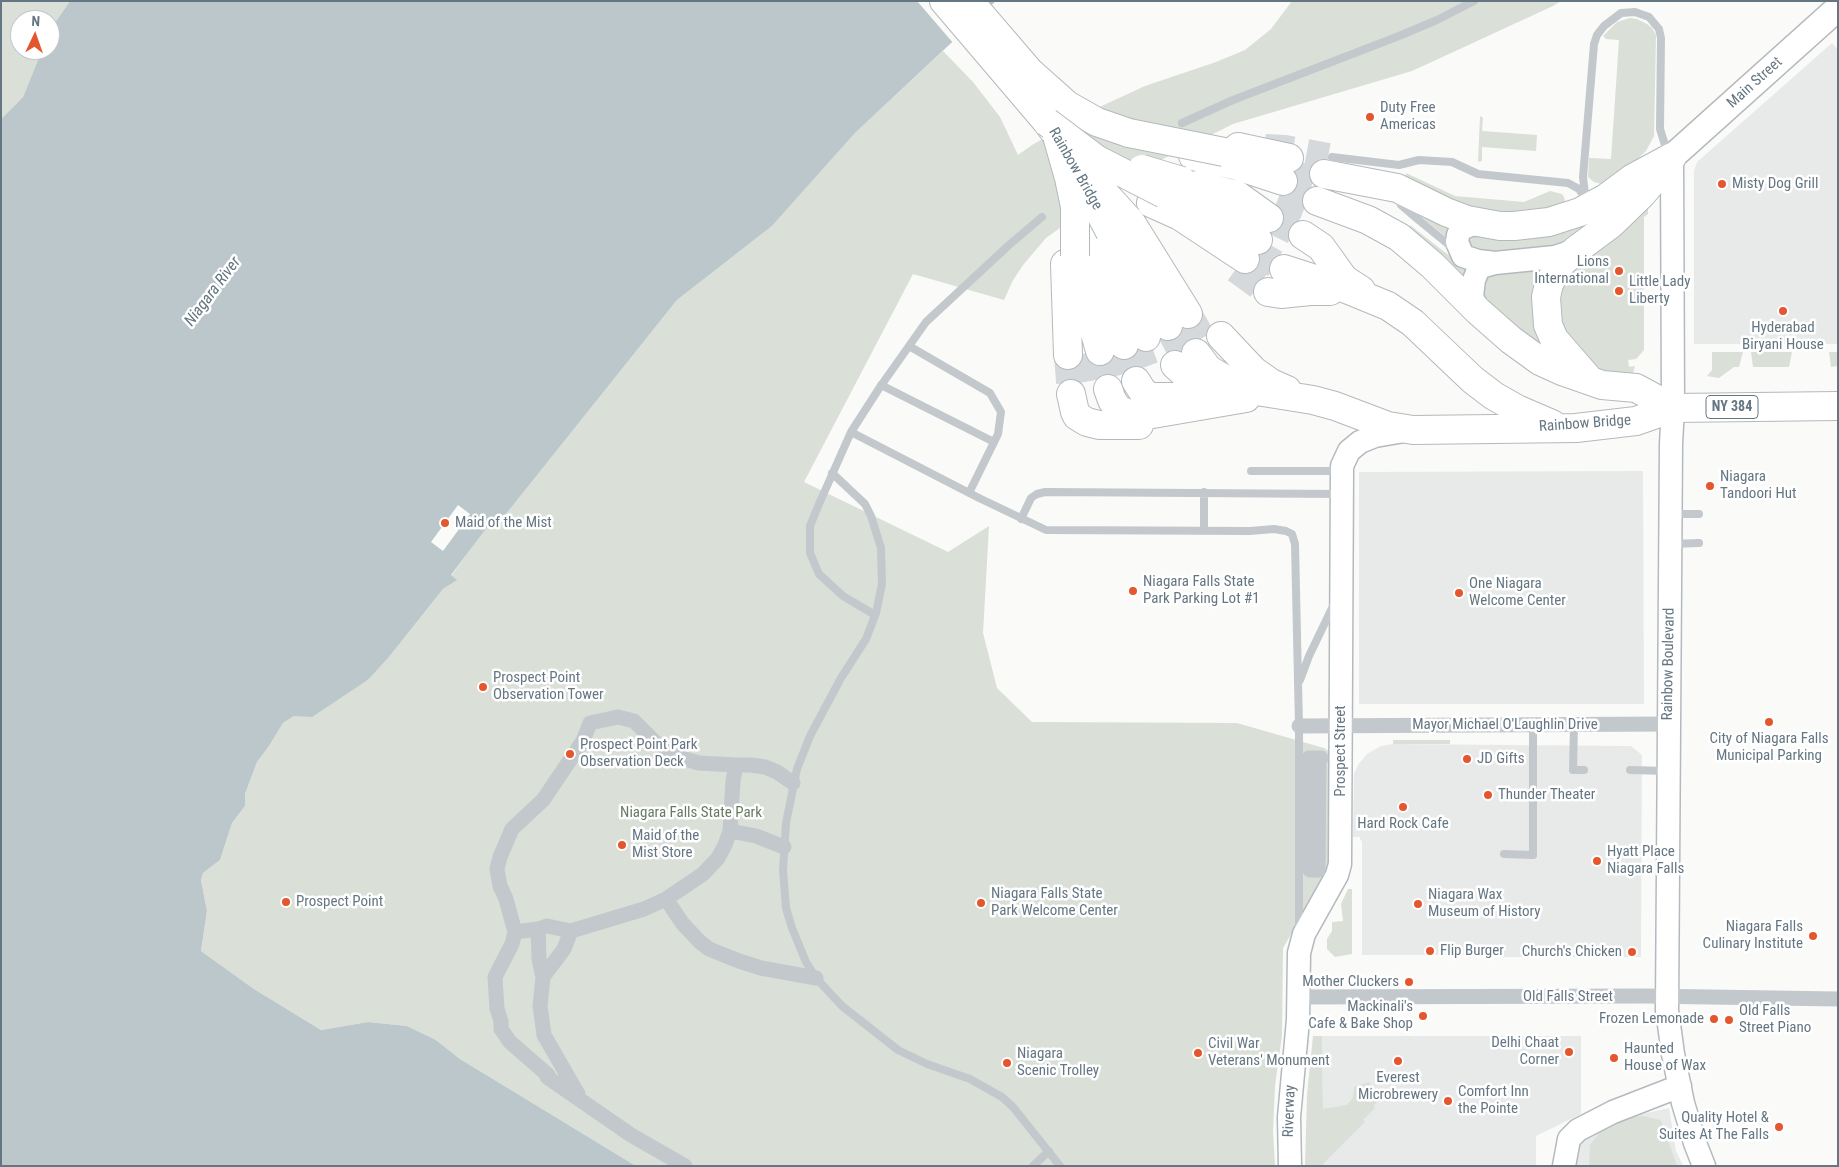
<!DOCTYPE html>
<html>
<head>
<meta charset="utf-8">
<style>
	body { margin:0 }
	#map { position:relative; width:1839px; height:1167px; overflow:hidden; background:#fafaf8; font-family:"Roboto Condensed",sans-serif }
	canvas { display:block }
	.frame { position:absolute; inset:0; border:2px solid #657683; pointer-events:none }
	.north { position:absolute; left:10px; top:10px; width:50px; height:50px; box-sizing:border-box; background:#fff; border:1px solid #c1c8cd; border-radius:50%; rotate:3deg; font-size:14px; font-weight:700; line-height:20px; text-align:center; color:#657683 }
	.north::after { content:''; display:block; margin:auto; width:18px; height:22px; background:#e4572e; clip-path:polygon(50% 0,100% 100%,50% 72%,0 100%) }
</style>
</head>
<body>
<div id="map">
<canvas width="1839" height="1167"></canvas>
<div class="frame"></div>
<div class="north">N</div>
</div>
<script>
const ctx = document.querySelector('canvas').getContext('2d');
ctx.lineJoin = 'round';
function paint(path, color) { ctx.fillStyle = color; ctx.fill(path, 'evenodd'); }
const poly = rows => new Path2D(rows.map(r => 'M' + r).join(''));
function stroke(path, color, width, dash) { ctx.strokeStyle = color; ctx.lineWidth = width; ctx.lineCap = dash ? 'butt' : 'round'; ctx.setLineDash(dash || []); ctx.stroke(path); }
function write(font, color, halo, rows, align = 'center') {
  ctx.font = font + ' "Roboto Condensed",sans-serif'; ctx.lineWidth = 5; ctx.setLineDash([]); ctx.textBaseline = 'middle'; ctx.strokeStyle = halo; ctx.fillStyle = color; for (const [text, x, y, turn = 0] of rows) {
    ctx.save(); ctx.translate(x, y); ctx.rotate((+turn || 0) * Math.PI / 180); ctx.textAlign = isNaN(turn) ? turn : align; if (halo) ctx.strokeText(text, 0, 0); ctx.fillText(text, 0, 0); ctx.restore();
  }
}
paint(poly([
	[1832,43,1838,50,1838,344,1694,344,1694,171,1697,162],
	[1643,471,1644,704,1359,704,1359,472],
	[1393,744,1631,746,1642,755,1641,957,1475,957,1475,955,1362,955,1362,841,1360,840,1360,837,1353,837,1354,774,1358,765,1367,754,1381,746],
	[1322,1036,1581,1036,1581,1114,1536,1136,1536,1166,1320,1166,1323,1109],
	[1669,1108,1676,1151,1683,1166,1575,1166,1576,1142,1633,1116]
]), '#e8e9e9');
paint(poly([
	[1,1,70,1,50,30,50,20,20,20,20,50,42,50,23,97,1,119],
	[1292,1,1561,1,1553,6,1412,71,1233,124,1143,169,1046,238,1023,265,1012,282,1004,300,913,274,804,482,948,552,989,526,983,633,997,688,1032,722,1237,723,1324,748,1330,752,1332,853,1326,874,1283,948,1282,1035,1275,1086,1273,1131,1275,1166,636,1166,460,1059,436,1040,407,1026,368,1022,321,1030,254,989,201,951,207,911,201,880,203,873,220,860,232,823,245,806,245,794,257,762,269,746,283,723,294,716,369,679,389,657,443,589,456,580,451,576,488,525,494,529,677,300,772,226,855,133,943,51,973,82,1000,117,1018,155,1032,145,1093,110,1145,86,1216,62,1245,50,1271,29],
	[1630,18,1637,19,1647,24,1652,28,1656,35,1654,136,1646,151,1617,179,1605,184,1601,184,1594,182,1588,177,1589,158,1611,159,1619,40,1606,39,1603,36,1617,22],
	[1480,116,1483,118,1482,131,1537,135,1536,151,1482,147,1482,161,1478,162],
	[1406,173,1455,196,1524,202,1550,191,1562,194,1564,197,1565,202,1564,205,1537,215,1474,212,1405,178],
	[1640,207,1648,209,1648,214,1644,217,1644,350,1636,359,1628,360,1629,367,1635,366,1632,376,1599,375,1554,320,1564,275],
	[1420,213,1452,225,1448,236,1445,236,1419,215],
	[1583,223,1580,231,1568,245,1485,257,1462,241,1463,237],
	[1410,225,1451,257,1472,267,1464,277,1409,228],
	[1546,265,1551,346,1540,346,1502,315,1483,296,1485,276],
	[1712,352,1743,352,1739,367,1734,367,1719,378,1707,376,1712,370],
	[1751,352,1792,352,1789,367,1753,367],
	[1829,352,1838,352,1838,366,1831,367],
	[1393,740,1450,740,1450,744,1393,744],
	[1348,889,1352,889,1352,954,1335,957,1327,949,1327,939,1332,931,1332,922,1343,921,1341,904],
	[1313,1036,1322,1036,1323,1109,1347,1105,1353,1098,1354,1087,1369,1082,1379,1100,1373,1106,1375,1108,1363,1120,1365,1122,1323,1164,1324,1166,1305,1166,1307,1095],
	[1643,1116,1660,1120,1662,1123,1677,1166,1589,1166,1590,1145,1601,1131,1627,1117]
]), '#dadfd7');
paint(poly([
	[70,1,996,1,855,133,772,226,677,300,494,529,488,526,451,575,457,580,443,589,389,657,369,679,312,717,294,716,283,723,269,746,257,762,245,794,245,806,232,823,220,860,203,873,201,880,207,911,201,951,254,989,321,1030,368,1022,407,1026,436,1040,460,1059,636,1166,1,1166,1,119,23,97,42,50,50,50,50,30]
]), '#bbc7cb');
paint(poly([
	[917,1,982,1,990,10,954,44],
	[458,505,470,514,443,551,431,542]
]), '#fafaf8');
stroke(poly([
	[1265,148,1285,149,1328,157],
	[1286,173,1322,182],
	[1279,196,1314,209],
	[1269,218,1303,235],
	[1251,250,1284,269],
	[1236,269,1268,292],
	[1188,314,1207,347],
	[1168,326,1186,360],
	[1135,341,1148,377],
	[1113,348,1124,385],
	[1088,353,1095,392],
	[1068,355,1071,394]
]), '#d5d9db', 28, [28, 14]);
const secondary = poly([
	[1672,157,1673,408,1671,444,1667,1010,1673,1054,1683,1103,1695,1143,1704,1166],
	[1488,224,1471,225,1461,229,1458,235,1457,242,1463,256,1478,261,1495,263,1555,257,1576,250],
	[1478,311,1472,296,1474,280,1478,270,1481,267,1495,263],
	[1290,1166,1289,1117,1298,1020,1299,953,1304,934,1337,875,1340,864,1342,466,1349,451,1360,442,1375,436,1404,431],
	[1564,1166,1569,1139,1578,1130,1613,1112,1680,1086]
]);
const primary = poly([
	[1672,157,1838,8]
]);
const highway = poly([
	[944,1,1047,122,1062,142],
	[969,1,1030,72,1067,105,1097,122,1129,133],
	[1238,147,1289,158],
	[1193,156,1234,165,1283,181],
	[1324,174,1397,188,1446,212,1467,220,1500,226,1514,226,1549,222,1580,212,1606,198,1633,178,1672,157],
	[1154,177,1193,196,1258,240],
	[1197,185,1237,195,1269,218],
	[1317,201,1368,220,1399,237,1432,265,1478,311,1511,340,1540,361,1562,371,1602,385,1636,388,1673,408],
	[1105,203,1140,275,1168,326],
	[1151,203,1180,216,1245,259],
	[1085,204,1091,253,1103,292,1124,345],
	[1132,224,1188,314],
	[1303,235,1321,247,1344,279,1361,290],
	[1102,249,1122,284,1146,337],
	[1065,264,1068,355],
	[1084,269,1088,308,1100,351],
	[1284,269,1349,290,1388,306,1413,323,1473,380,1494,396,1517,409,1552,424],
	[1268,292,1281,294,1310,291,1330,291],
	[1221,336,1254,371,1271,383,1287,390],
	[1196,353,1208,369,1233,384],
	[1175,365,1189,378,1200,382,1313,400,1335,406,1388,426,1413,430,1576,428,1636,421,1673,408,1838,406],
	[1587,377,1554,339,1548,325,1546,297,1549,284,1559,265,1576,250,1611,224,1642,194,1662,170],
	[1136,381,1143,392,1151,397,1185,397],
	[1108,389,1112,400,1117,408,1126,413,1141,416,1246,398],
	[1071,394,1075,412,1077,416,1087,422,1099,425,1139,425]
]);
stroke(secondary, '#b3babf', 25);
stroke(primary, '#b5babe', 28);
stroke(highway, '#b4b9bd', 30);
stroke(poly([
	[1182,123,1233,100,1399,36,1437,20,1474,1],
	[1332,157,1399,165,1419,160,1452,162,1478,174,1568,183,1579,189,1584,197],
	[1398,199,1401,205,1415,217,1454,249],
	[1586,203,1583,177,1594,44,1597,35,1604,26,1621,13,1635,12,1649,17,1659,29,1661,38,1660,129,1665,145,1670,153],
	[909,346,990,393,1001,412,998,434,969,493],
	[881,385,994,442],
	[851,432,979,498,1046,530,1250,531,1274,529,1286,531,1292,534,1295,544,1299,726,1299,928],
	[1251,471,1340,471],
	[832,473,865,504,871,516,881,548,882,584,876,613,866,639,841,678,810,736,797,769,786,823,783,870,786,908,792,928,806,962,816,978,842,1006,898,1050,927,1064,970,1079,1002,1097,1013,1107,1060,1166],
	[1673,514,1699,514],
	[1021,519,1031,498,1037,494,1045,492,1340,494],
	[1204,531,1204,492],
	[1671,544,1699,543],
	[875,615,843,596,819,574,810,553,810,526,819,504,851,432,880,387,926,322,1009,245,1042,217],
	[1300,680,1309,656,1334,604],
	[1574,725,1573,770,1584,770],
	[1630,770,1667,771],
	[1504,854,1533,855,1533,725],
	[1033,1166,1049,1151]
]), '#c3c8cc', 8);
stroke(poly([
	[618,717,634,721,661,748,671,755,699,763,736,765,733,781,730,831,725,845,718,858,703,874,666,899,644,909,571,931,547,926,538,929,515,932,506,899,500,886,497,869,500,857,512,829,543,800,583,741,590,723,618,717],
	[1299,726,1669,724],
	[1309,758,1321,758,1319,761,1318,870,1310,870,1309,758],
	[736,765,751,765,765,767,777,772,793,783],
	[730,831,756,836,784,847],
	[666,899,683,924,700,942,709,949,739,961,761,968,816,978],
	[538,929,539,959,543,977,540,1006,544,1035,578,1094],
	[515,932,512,944,495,977,497,1009,501,1021,501,1029,510,1042,548,1075,547,1077,631,1135,685,1166],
	[543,977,564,949,571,931],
	[1299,997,1646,996,1838,999]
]), '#c3c8cc', 15);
stroke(secondary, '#fff', 22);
stroke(primary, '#fff', 25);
stroke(highway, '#fff', 28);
const highwayBridge = poly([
	[1047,122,1096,159,1164,194],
	[1129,133,1224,152],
	[1057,136,1069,178,1075,207,1075,256],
	[1076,167,1110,232],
	[1142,169,1182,181],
	[1096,184,1128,219]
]);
stroke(highwayBridge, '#b4b9bd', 30, []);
stroke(highwayBridge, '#fff', 28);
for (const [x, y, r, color] of [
	[1370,117,5,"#e4572e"],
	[1722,184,5,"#e4572e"],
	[1619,271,5,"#e4572e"],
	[1619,291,5,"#e4572e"],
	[1783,311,5,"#e4572e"],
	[1710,486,5,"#e4572e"],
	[445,523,5,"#e4572e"],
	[1133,591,5,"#e4572e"],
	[1459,593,5,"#e4572e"],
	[483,687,5,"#e4572e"],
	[1769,722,5,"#e4572e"],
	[570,754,5,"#e4572e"],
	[1467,759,5,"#e4572e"],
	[1488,795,5,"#e4572e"],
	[1403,807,5,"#e4572e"],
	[622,845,5,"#e4572e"],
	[1597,861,5,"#e4572e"],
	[286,902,5,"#e4572e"],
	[981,903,5,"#e4572e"],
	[1418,904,5,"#e4572e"],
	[1813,936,5,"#e4572e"],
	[1430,951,5,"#e4572e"],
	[1632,952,5,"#e4572e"],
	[1409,982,5,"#e4572e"],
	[1423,1016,5,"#e4572e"],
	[1714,1019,5,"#e4572e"],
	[1729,1020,5,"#e4572e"],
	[1569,1052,5,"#e4572e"],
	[1198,1053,5,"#e4572e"],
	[1614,1058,5,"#e4572e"],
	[1398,1061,5,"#e4572e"],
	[1007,1063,5,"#e4572e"],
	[1448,1101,5,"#e4572e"],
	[1779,1127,5,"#e4572e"]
]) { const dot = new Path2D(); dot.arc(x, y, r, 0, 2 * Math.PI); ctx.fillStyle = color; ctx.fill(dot); stroke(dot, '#fff', 2); }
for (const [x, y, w] of [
	[1732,407,52]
]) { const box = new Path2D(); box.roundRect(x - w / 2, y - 11.5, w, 23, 4); ctx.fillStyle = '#fff'; ctx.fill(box); stroke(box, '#657683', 1); }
write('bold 14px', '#657683', null, [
	["NY 384",1732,407]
]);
write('15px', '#657683', '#fff', [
	["Main Street",1755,83,-42],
	["Rainbow Bridge",1075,169,60],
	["Rainbow Bridge",1585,424,-4],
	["Rainbow Boulevard",1669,664,-89],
	["Mayor Michael O'Laughlin Drive",1505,725],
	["Prospect Street",1341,751,-90],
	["Old Falls Street",1568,997],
	["Riverway",1290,1111,-88]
]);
write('15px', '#657683', '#fff', [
	["Duty Free",1380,108],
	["Americas",1380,125],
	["Misty Dog Grill",1732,184],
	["Lions",1609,262,"right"],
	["International",1609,279,"right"],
	["Little Lady",1629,282],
	["Liberty",1629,299],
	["Hyderabad",1783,328,"center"],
	["Biryani House",1783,345,"center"],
	["Niagara",1720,477],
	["Tandoori Hut",1720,494],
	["Maid of the Mist",455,523],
	["Niagara Falls State",1143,582],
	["Park Parking Lot #1",1143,599],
	["One Niagara",1469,584],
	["Welcome Center",1469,601],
	["Prospect Point",493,678],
	["Observation Tower",493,695],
	["City of Niagara Falls",1769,739,"center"],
	["Municipal Parking",1769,756,"center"],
	["Prospect Point Park",580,745],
	["Observation Deck",580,762],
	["JD Gifts",1477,759],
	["Thunder Theater",1498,795],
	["Hard Rock Cafe",1403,824,"center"],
	["Maid of the",632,836],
	["Mist Store",632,853],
	["Hyatt Place",1607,852],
	["Niagara Falls",1607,869],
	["Niagara Falls State",991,894],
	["Park Welcome Center",991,911],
	["Niagara Wax",1428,895],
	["Museum of History",1428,912],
	["Prospect Point",296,902],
	["Niagara Falls",1803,927,"right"],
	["Culinary Institute",1803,944,"right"],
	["Flip Burger",1440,951],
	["Church's Chicken",1622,952,"right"],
	["Mother Cluckers",1399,982,"right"],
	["Mackinali's",1413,1007,"right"],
	["Cafe & Bake Shop",1413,1024,"right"],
	["Old Falls",1739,1011],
	["Street Piano",1739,1028],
	["Frozen Lemonade",1704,1019,"right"],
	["Delhi Chaat",1559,1043,"right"],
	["Corner",1559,1060,"right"],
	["Civil War",1208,1044],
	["Veterans' Monument",1208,1061],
	["Haunted",1624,1049],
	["House of Wax",1624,1066],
	["Niagara",1017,1054],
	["Scenic Trolley",1017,1071],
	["Everest",1398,1078,"center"],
	["Microbrewery",1398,1095,"center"],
	["Comfort Inn",1458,1092],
	["the Pointe",1458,1109],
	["Quality Hotel &",1769,1118,"right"],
	["Suites At The Falls",1769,1135,"right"]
], 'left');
write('15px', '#687a64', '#fff', [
	["Niagara Falls State Park",691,813]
]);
write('italic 16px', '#60757c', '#fff', [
	["Niagara River",213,292,-53]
]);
</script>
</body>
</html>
